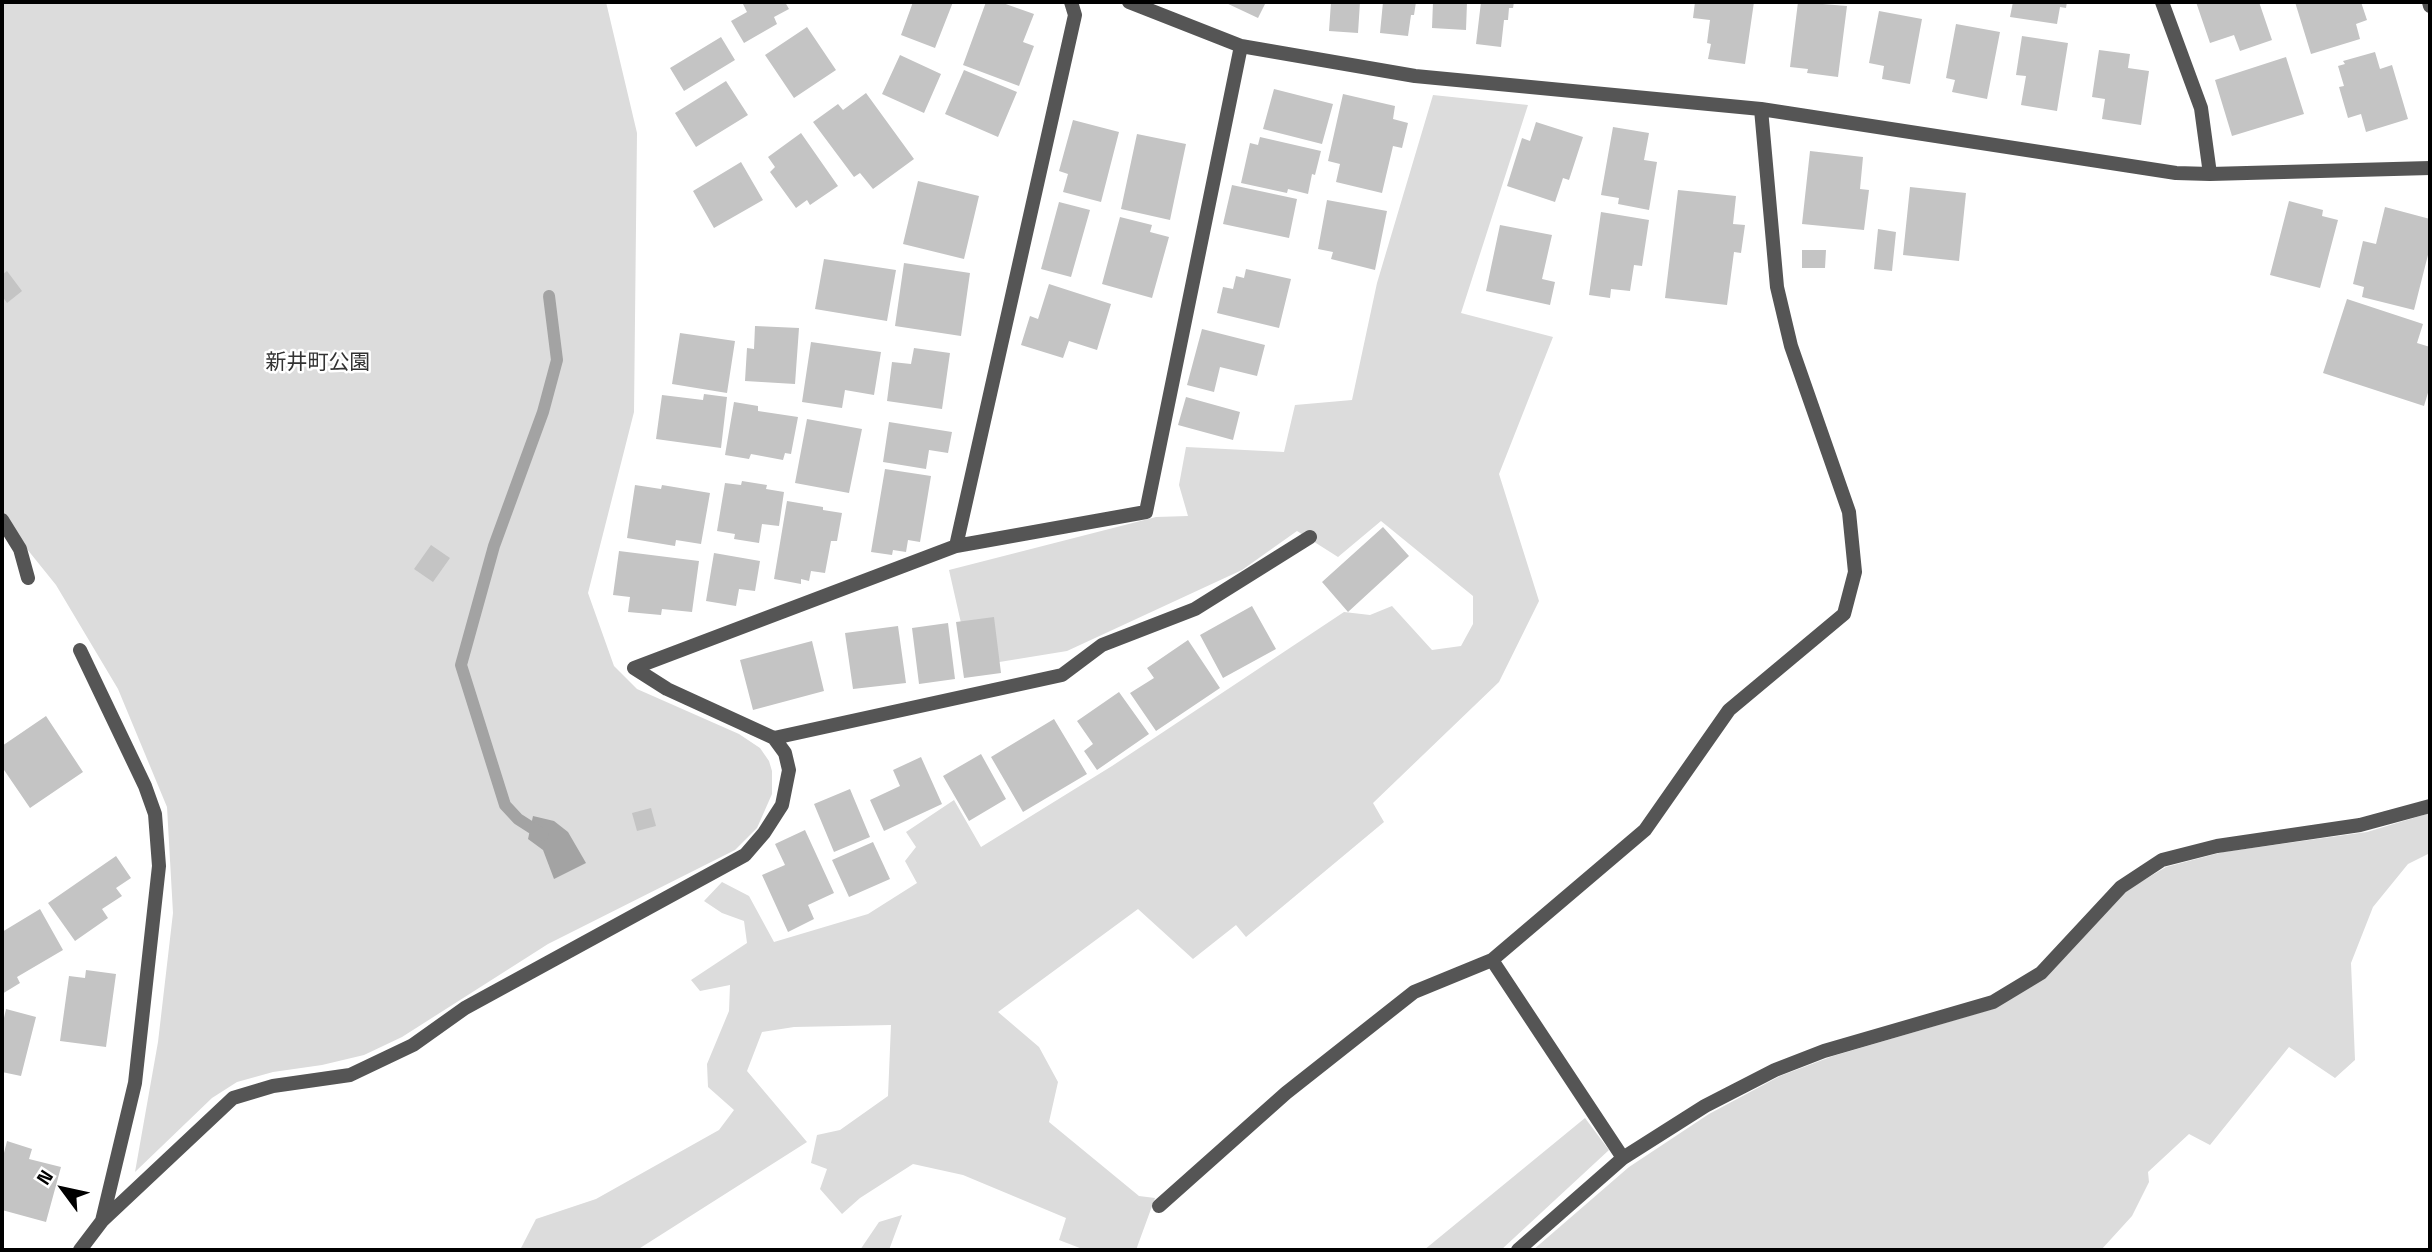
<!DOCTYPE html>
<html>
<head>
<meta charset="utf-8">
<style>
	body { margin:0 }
	#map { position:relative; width:2432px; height:1252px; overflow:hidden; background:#fff; font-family:"Space Grotesk",sans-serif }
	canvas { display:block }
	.frame { position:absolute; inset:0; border:4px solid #000; pointer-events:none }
	.north { position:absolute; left:28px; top:1154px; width:70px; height:70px; -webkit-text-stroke:5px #fff; paint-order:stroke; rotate:303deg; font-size:19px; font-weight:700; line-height:28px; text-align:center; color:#000 }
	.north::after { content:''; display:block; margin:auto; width:24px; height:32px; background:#000; clip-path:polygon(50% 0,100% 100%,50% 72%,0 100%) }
</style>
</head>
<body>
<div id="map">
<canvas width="2432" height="1252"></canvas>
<div class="frame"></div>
<div class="north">N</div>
</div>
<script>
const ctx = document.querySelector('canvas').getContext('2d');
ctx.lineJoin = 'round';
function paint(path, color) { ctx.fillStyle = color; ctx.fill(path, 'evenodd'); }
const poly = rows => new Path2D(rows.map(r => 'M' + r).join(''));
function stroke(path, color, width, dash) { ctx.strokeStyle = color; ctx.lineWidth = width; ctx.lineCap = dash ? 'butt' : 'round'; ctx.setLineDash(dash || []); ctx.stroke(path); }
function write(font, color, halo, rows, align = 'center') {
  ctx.font = font + ' "Space Grotesk","Noto Sans JP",sans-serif'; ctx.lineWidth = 5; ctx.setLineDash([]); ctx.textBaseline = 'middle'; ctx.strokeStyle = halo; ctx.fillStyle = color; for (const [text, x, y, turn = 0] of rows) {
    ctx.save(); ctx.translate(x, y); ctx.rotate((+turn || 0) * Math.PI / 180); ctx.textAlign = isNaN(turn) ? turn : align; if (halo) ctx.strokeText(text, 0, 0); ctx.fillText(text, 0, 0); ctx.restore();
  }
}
paint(poly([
	[2,2,606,2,637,133,634,412,588,593,614,666,637,689,739,734,760,748,769,761,772,771,772,794,757,828,735,850,548,944,402,1037,364,1055,322,1065,273,1072,237,1082,212,1098,135,1172,158,1042,173,913,167,807,118,689,56,585,2,518],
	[1433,95,1528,105,1461,313,1553,337,1499,474,1539,601,1499,682,1373,803,1384,822,1246,937,1236,925,1193,959,1138,909,998,1012,1039,1047,1058,1082,1049,1122,1139,1196,1155,1198,1136,1250,1085,1250,1059,1240,1066,1218,963,1175,913,1164,860,1198,842,1214,820,1189,827,1169,811,1163,817,1135,840,1130,888,1096,891,1025,794,1027,762,1032,747,1071,807,1142,637,1250,520,1250,536,1219,596,1199,719,1130,734,1110,708,1087,707,1064,729,1011,730,985,700,991,691,980,747,943,744,921,722,913,704,901,722,882,749,896,774,942,868,914,917,883,905,861,916,847,906,832,954,800,981,847,1112,766,1344,612,1370,615,1392,606,1432,650,1461,646,1473,624,1473,596,1381,521,1338,557,1297,531,1242,570,1067,651,981,665,968,654,949,570,1156,517,1188,516,1179,485,1186,447,1284,452,1295,405,1352,400,1377,283],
	[2430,813,2430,853,2408,864,2373,907,2351,963,2355,1060,2335,1078,2289,1047,2210,1145,2189,1134,2148,1172,2149,1182,2132,1216,2101,1250,1533,1250,1629,1167,1709,1114,1780,1076,1833,1056,1996,1008,2127,890,2166,867,2223,852,2367,832],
	[1585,1118,1609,1150,1501,1250,1424,1250],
	[902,1215,889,1250,860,1250,879,1222]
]), '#dcdcdc');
paint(poly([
	[533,816,554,821,568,832,586,863,554,879,543,850,528,839]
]), '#a3a3a3');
stroke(poly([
	[543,835,518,819,505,805,461,665,494,546,543,412,557,360,549,296]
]), '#a3a3a3', 12);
paint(poly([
	[742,2,785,2,789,9,774,17,777,24,744,43,731,21,747,12],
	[913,2,953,2,935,48,901,35],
	[986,2,1000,2,1034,14,1023,42,1034,46,1019,86,963,65],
	[1224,2,1266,2,1258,18],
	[1331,2,1360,2,1358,33,1329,31],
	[1383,2,1416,2,1414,15,1411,15,1408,36,1380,33],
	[1433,2,1467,2,1466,30,1432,28],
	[1481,2,1514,2,1513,8,1509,8,1508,20,1504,20,1501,47,1476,44],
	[1695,2,1754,2,1745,64,1708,59,1711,44,1707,43,1710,20,1693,18],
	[1798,2,1847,6,1838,77,1807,73,1808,69,1790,67],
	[2013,2,2067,2,2066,8,2060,7,2057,24,2010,17],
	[2196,2,2259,2,2272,40,2240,51,2234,35,2210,43],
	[2295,2,2361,2,2367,20,2356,24,2360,39,2311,54],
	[1879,11,1922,19,1910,84,1882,79,1884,66,1869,63],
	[1956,24,2000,32,1987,99,1952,92,1955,80,1946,78],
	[807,27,836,70,794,98,765,55],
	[2022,36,2068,43,2057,111,2021,105,2026,76,2016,75],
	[721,37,735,60,684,91,670,68],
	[2099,50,2130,54,2128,68,2149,71,2141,125,2102,119,2105,99,2092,97],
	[2375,52,2380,69,2392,65,2408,119,2366,132,2361,114,2348,118,2339,87,2344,86,2338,66,2345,64,2343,61],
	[900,55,941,74,924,113,882,94],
	[2286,57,2304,114,2232,136,2215,80],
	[964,70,1017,92,998,137,945,114],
	[726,81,748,115,696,147,675,113],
	[1274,89,1333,104,1322,144,1263,129],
	[866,93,914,159,873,189,860,173,854,177,813,122,838,104,843,110],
	[1343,94,1395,106,1393,119,1408,123,1402,148,1393,146,1382,193,1336,182,1340,164,1328,161],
	[1073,120,1119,132,1101,202,1063,192,1068,174,1059,171],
	[1536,122,1583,137,1569,180,1563,178,1555,202,1507,186,1522,138,1530,141],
	[1613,127,1649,133,1644,160,1657,162,1649,210,1618,204,1619,198,1601,195],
	[801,133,838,186,810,205,807,200,796,208,770,172,775,167,768,157],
	[1137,134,1186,144,1170,220,1121,209],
	[1260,137,1321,151,1315,175,1312,174,1308,194,1288,189,1287,193,1241,183,1250,143,1258,145],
	[1810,151,1863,157,1860,189,1869,190,1864,230,1802,224],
	[741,162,763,200,714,228,693,191],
	[918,181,979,196,964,259,903,244],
	[1232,185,1297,199,1289,238,1223,224],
	[1910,187,1966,193,1959,261,1903,255],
	[1678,190,1736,196,1733,224,1745,225,1741,253,1734,252,1727,305,1665,298],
	[1327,200,1387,211,1375,270,1331,259,1333,252,1318,249],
	[2289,201,2323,210,2322,216,2338,220,2320,288,2270,275],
	[1059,202,1090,210,1071,277,1041,269],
	[2385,207,2430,219,2430,247,2414,310,2362,297,2364,287,2353,284,2363,241,2376,244],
	[1601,212,1649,220,1642,266,1634,265,1630,291,1611,289,1610,298,1589,295],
	[1120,217,1152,225,1150,232,1169,237,1152,298,1102,284],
	[1500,225,1552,235,1542,279,1555,282,1550,305,1486,291],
	[1878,229,1896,232,1892,271,1874,269],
	[1802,250,1826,250,1825,268,1802,268],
	[824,259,896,270,887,321,815,309],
	[904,263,970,273,961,336,895,326],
	[1246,269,1291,279,1279,328,1217,313,1223,287,1233,289,1236,276,1244,278],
	[7,271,22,291,7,303,2,296,2,275],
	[1049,284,1111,304,1097,350,1069,341,1063,358,1021,345,1030,316,1038,319],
	[2347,299,2423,324,2417,343,2430,347,2430,386,2424,406,2323,373],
	[755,326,799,328,795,384,745,381,747,348,754,349],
	[1202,329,1265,345,1257,376,1220,367,1214,392,1187,385],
	[680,333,735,341,727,393,672,384],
	[811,342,881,352,874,395,845,390,842,408,802,402],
	[914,348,950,353,942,409,887,401,892,362,911,364],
	[704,394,727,397,721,448,656,439,662,395,703,400],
	[1186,397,1240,412,1233,440,1178,425],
	[734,402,758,406,758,411,798,417,791,454,785,453,783,460,751,454,749,459,725,455],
	[807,419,862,429,849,493,795,483],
	[889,422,952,432,948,453,929,450,926,469,883,462],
	[885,469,931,476,920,542,908,540,906,552,893,550,892,555,871,552],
	[742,481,767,485,766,489,784,492,779,526,762,524,759,543,734,539,735,534,717,531,725,483,741,485],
	[635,485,661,489,662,485,710,493,701,544,676,540,675,546,627,538],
	[787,501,823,507,823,510,842,513,837,541,831,541,825,573,811,571,809,581,801,579,801,584,774,579],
	[1383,527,1409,556,1348,612,1322,582],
	[431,545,450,558,433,582,414,569],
	[619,551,699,561,692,612,662,609,661,615,628,612,630,597,613,595],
	[714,553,760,561,755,591,739,589,736,606,706,601],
	[1252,606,1276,649,1223,678,1200,635],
	[994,617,1001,673,964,678,956,622],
	[948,623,955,679,919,684,912,628],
	[898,626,906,683,853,689,845,633],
	[1188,640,1220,688,1156,731,1130,693,1154,678,1147,668],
	[812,641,824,691,753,710,740,660],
	[1119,692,1149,734,1097,770,1084,751,1093,744,1077,721],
	[46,716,83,772,30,808,2,767,2,746],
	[1054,719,1087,774,1023,812,991,757],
	[981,754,1006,799,969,821,943,776],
	[921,757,942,804,884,831,870,800,900,786,893,770],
	[850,789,870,837,834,852,814,804],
	[651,808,656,826,637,831,632,813],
	[805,830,834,893,808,905,814,919,788,932,762,875,785,865,775,844],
	[873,842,890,879,849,897,832,860],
	[116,856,131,878,116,888,122,896,102,909,108,918,75,941,48,903],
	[40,909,63,950,17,977,20,983,2,994,2,932],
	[86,970,116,974,106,1047,60,1041,69,976,85,978],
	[6,1009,36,1017,21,1076,2,1072,2,1027],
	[7,1141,32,1149,29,1159,61,1167,46,1222,2,1210,2,1152,4,1153]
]), '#c4c4c4');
stroke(poly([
	[2,520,20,549,28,578]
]), '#555', 14);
stroke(poly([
	[1129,2,1241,46,1415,76,1761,109,2176,173,2210,174,2430,168],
	[2162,2,2201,108,2210,174],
	[2429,2,2430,6],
	[956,546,1075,15,1071,2],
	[80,650,145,786,155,814,159,866,135,1083,102,1221,80,1250],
	[634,668,956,546,1146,512,1241,46],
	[774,738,1062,675,1102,645,1195,609,1310,537],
	[1492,960,1623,1158],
	[1159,1206,1286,1093,1414,992,1492,960,1645,830,1729,710,1844,614,1855,572,1849,512,1791,346,1777,287,1761,109],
	[102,1221,233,1098,273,1086,350,1075,413,1045,465,1008,745,855,764,833,782,805,789,770,785,753,774,738,667,689,634,668],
	[1518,1250,1623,1158,1705,1106,1775,1070,1824,1051,1993,1002,2041,973,2121,887,2162,860,2217,846,2360,825,2430,806]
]), '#555', 14);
write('21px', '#333', '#fff', [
	["新井町公園",318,363]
]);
</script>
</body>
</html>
